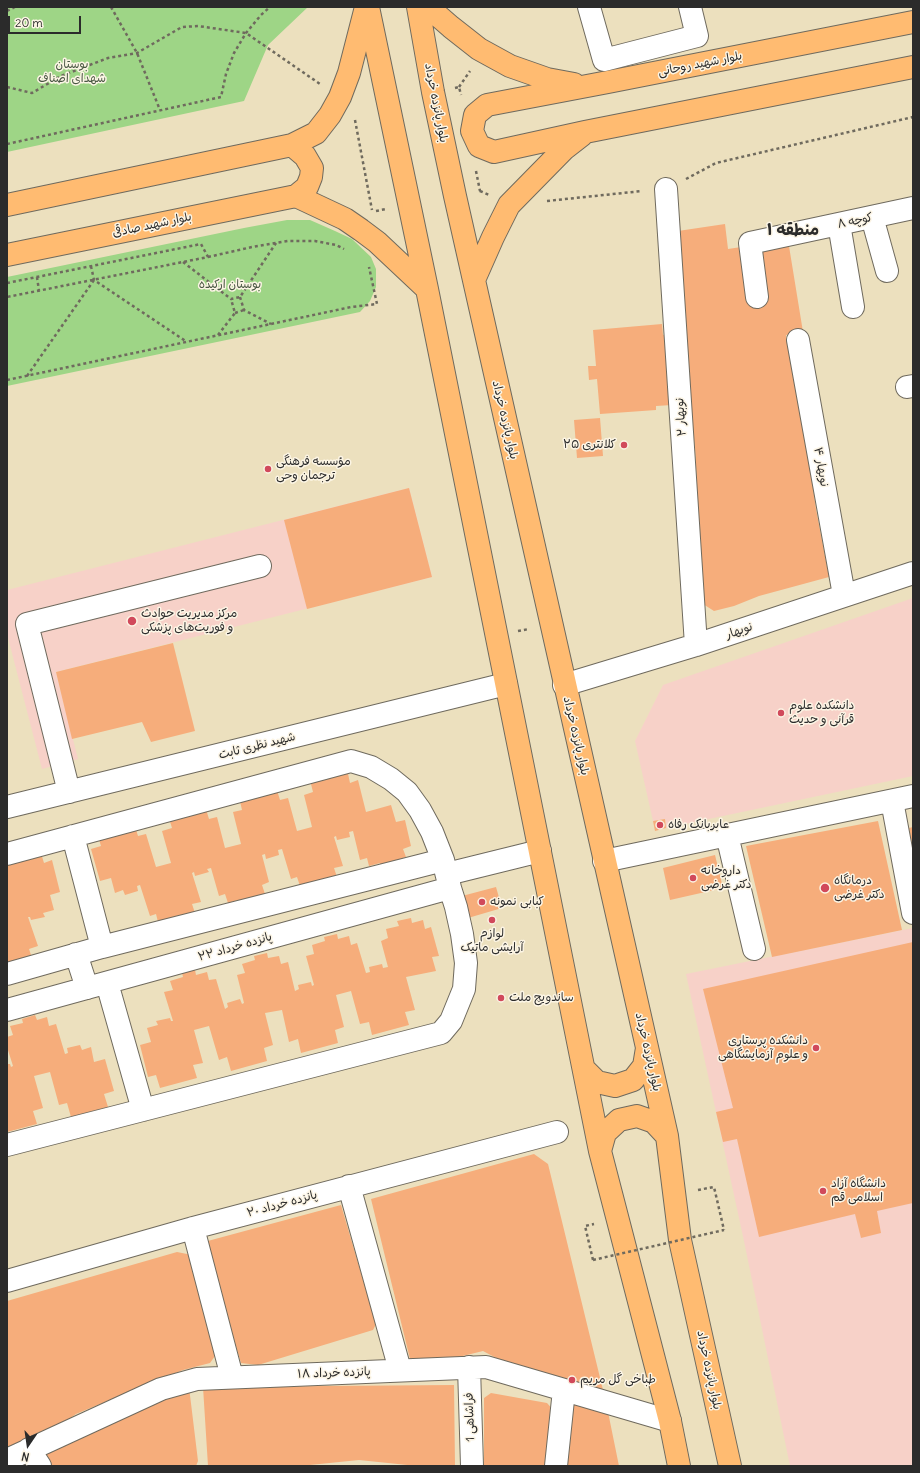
<!DOCTYPE html>
<html>
<head>
<meta charset="utf-8">
<style>
	body { margin:0 }
	#map { position:relative; width:920px; height:1473px; overflow:hidden; background:#ece0be; font-family:Delius,sans-serif }
	canvas { display:block }
	.frame { position:absolute; inset:0; border:8px solid #2b2b2b; pointer-events:none }
	.north { position:absolute; left:8px; top:1425px; width:40px; height:40px; -webkit-text-stroke:3px #fcf5e5; paint-order:stroke; rotate:193deg; font-size:11px; font-weight:700; line-height:16px; text-align:center; color:#2b2b2b }
	.north::after { content:''; display:block; margin:auto; width:14px; height:18px; background:#2b2b2b; clip-path:polygon(50% 0,100% 100%,50% 72%,0 100%) }
	.scale { position:absolute; left:8px; top:16px; width:73px; height:18px; box-sizing:border-box; border:2px solid #2b2b2b; border-top:0; padding-left:5px; font-size:12px; line-height:14px; white-space:nowrap; color:#2b2b2b; -webkit-text-stroke:3px #fcf5e5; paint-order:stroke }
</style>
</head>
<body>
<div id="map">
<canvas width="920" height="1473"></canvas>
<div class="frame"></div>
<div class="north">N</div>
<div class="scale">20 m</div>
</div>
<script>
const ctx = document.querySelector('canvas').getContext('2d');
ctx.lineJoin = 'round';
function paint(path, color) { ctx.fillStyle = color; ctx.fill(path, 'evenodd'); }
const poly = rows => new Path2D(rows.map(r => 'M' + r).join(''));
function stroke(path, color, width, dash) { ctx.strokeStyle = color; ctx.lineWidth = width; ctx.lineCap = dash ? 'butt' : 'round'; ctx.setLineDash(dash || []); ctx.stroke(path); }
function write(font, color, halo, rows, align = 'center') {
  ctx.font = font + ' Delius,"Playpen Sans Arabic",sans-serif'; ctx.lineWidth = 3; ctx.setLineDash([]); ctx.textBaseline = 'middle'; ctx.strokeStyle = halo; ctx.fillStyle = color; for (const [text, x, y, turn = 0] of rows) {
    ctx.save(); ctx.translate(x, y); ctx.rotate((+turn || 0) * Math.PI / 180); ctx.textAlign = isNaN(turn) ? turn : align; if (halo) ctx.strokeText(text, 0, 0); ctx.fillText(text, 0, 0); ctx.restore();
  }
}
paint(poly([
	[409,488,432,577,56,672,78,759,42,769,7,634,7,590],
	[913,598,913,776,666,828,665,819,653,821,635,741,663,685],
	[913,928,913,1466,790,1466,744,1241,686,974]
]), '#f7d1c8');
paint(poly([
	[7,7,308,7,268,45,244,101,7,152],
	[287,220,310,220,335,231,352,239,371,257,376,269,376,287,370,301,360,312,7,386,7,277,244,228]
]), '#9ed586');
paint(poly([
	[725,224,728,249,788,240,803,332,786,335,809,460,816,509,829,577,759,596,734,606,714,611,703,604,695,447,692,427,683,280,678,231],
	[662,324,663,335,666,334,672,405,656,406,656,410,600,414,597,379,589,380,588,366,596,366,593,330],
	[600,418,603,456,577,458,574,420],
	[409,488,432,577,307,609,284,520],
	[173,643,195,731,151,742,142,722,72,739,56,672],
	[347,769,350,783,358,780,366,812,391,805,396,822,405,820,411,846,403,849,406,857,393,861,394,865,381,869,380,863,369,866,367,858,360,860,353,831,349,832,350,837,337,840,336,836,334,837,343,866,334,868,337,877,300,886,297,877,291,879,282,849,278,850,279,855,266,859,265,854,262,855,269,882,262,885,265,894,252,897,253,901,240,905,238,900,228,903,225,894,219,896,211,868,207,869,209,872,195,876,194,872,192,873,201,902,192,904,195,913,158,922,156,914,150,916,140,885,137,886,138,891,125,895,123,890,115,893,111,878,100,881,91,849,101,846,97,833,134,823,138,836,146,834,156,867,171,863,162,831,172,828,168,815,205,806,209,819,217,817,225,848,241,844,233,812,242,810,239,797,276,787,280,800,288,798,297,831,312,827,304,795,313,792,310,780],
	[665,819,666,828,655,831,653,821],
	[878,821,902,930,772,957,746,846],
	[913,827,913,844,912,844,909,828],
	[40,850,44,863,52,860,60,892,50,895,54,910,43,913,45,917,31,920,30,917,28,917,38,946,29,949,32,958,7,969,7,860],
	[715,855,723,888,670,900,663,868],
	[496,887,502,908,468,918,462,896],
	[411,918,412,923,423,920,425,929,431,927,439,956,432,957,436,971,406,977,415,1010,405,1012,409,1025,372,1035,369,1022,360,1024,351,991,336,995,344,1027,335,1030,338,1043,301,1053,298,1039,289,1042,282,1010,265,1013,273,1045,264,1048,267,1061,231,1071,227,1057,219,1060,209,1026,194,1030,203,1063,193,1065,197,1078,160,1088,156,1075,148,1077,140,1045,151,1042,147,1028,158,1025,156,1021,170,1018,171,1021,173,1021,164,992,173,990,170,981,183,977,182,973,195,970,196,975,207,972,209,980,216,979,225,1009,228,1007,227,1003,240,999,242,1004,244,1003,237,975,245,973,242,964,255,960,254,956,267,953,268,958,279,956,281,964,288,962,295,991,299,989,298,985,311,982,312,986,314,985,306,956,314,954,312,945,325,941,324,937,337,934,338,939,349,936,351,945,357,943,366,973,370,972,369,967,382,964,383,968,388,967,381,941,388,938,386,929,399,926,397,921],
	[913,942,913,1203,877,1211,881,1233,861,1238,855,1214,759,1237,737,1139,723,1142,716,1112,733,1108,703,989],
	[35,1015,37,1020,47,1017,49,1026,56,1024,65,1054,68,1053,67,1048,80,1045,82,1050,91,1047,94,1062,105,1059,114,1091,104,1094,108,1107,71,1117,67,1103,59,1105,50,1072,34,1076,43,1108,33,1111,37,1124,7,1132,7,1064,10,1064,11,1067,13,1066,7,1047,7,1037,13,1035,10,1026,23,1023,22,1019],
	[534,1154,548,1164,603,1390,517,1369,483,1351,426,1365,410,1359,371,1199],
	[341,1205,376,1324,373,1330,258,1365,241,1363,204,1242],
	[177,1252,192,1255,215,1356,210,1363,183,1370,153,1382,76,1414,55,1429,7,1452,7,1301],
	[454,1385,455,1466,417,1466,359,1460,300,1466,208,1466,203,1387],
	[189,1387,198,1461,196,1466,52,1466,45,1454],
	[491,1393,547,1403,555,1412,551,1466,484,1466,484,1398],
	[572,1401,608,1412,619,1466,561,1466]
]), '#f6ad7b');
const minor = poly([
	[589,7,604,60,697,36,690,7],
	[666,189,696,645],
	[872,217,887,271],
	[839,224,853,307],
	[757,297,750,243,913,208],
	[798,340,844,595],
	[907,387,913,386],
	[564,685,696,645,913,573],
	[69,792,27,624,260,566],
	[892,801,913,913],
	[7,807,506,684],
	[727,835,754,949],
	[73,836,102,947],
	[7,854,351,761,371,767,391,779,407,792,420,810,432,832,443,860],
	[604,861,913,796],
	[447,874,540,851],
	[76,954,87,988],
	[7,974,102,947,443,860,450,888,7,1010],
	[107,983,143,1110],
	[7,1145,441,1033,451,1021,464,989,466,963,462,934,456,907,450,888],
	[349,1186,400,1370],
	[193,1228,232,1377],
	[7,1281,193,1228,557,1132],
	[469,1367,472,1466],
	[29,1449,40,1466],
	[7,1460,161,1389,197,1379,486,1367,670,1421],
	[556,1466,564,1390]
]);
const major = poly([
	[368,7,427,289,600,1151,670,1421,679,1466],
	[418,7,433,92,455,196,667,1136,680,1240,730,1466],
	[428,7,451,27,479,49,510,66,547,79,574,84],
	[913,22,608,82,487,105,475,115,472,131,479,146,494,152,585,132,913,67],
	[296,196,345,219,361,230,377,242,427,289],
	[7,205,292,145,316,133,330,115,340,97,349,73,366,7],
	[7,255,296,196,307,187,311,177,312,168,305,156,292,145],
	[474,280,493,237,509,205,564,149,582,135],
	[584,1069,597,1082,615,1086,633,1080,644,1066,647,1048],
	[600,1151,605,1133,619,1120,637,1116,654,1122,667,1136]
]);
stroke(minor, '#6f6a5e', 24);
stroke(major, '#6f6a5e', 24);
stroke(poly([
	[111,7,137,53,160,110],
	[7,11,15,7],
	[7,87,32,93,61,76,108,58,137,53,182,27,198,26,246,33,320,84],
	[459,87,470,71],
	[455,88,459,87,461,95],
	[355,120,372,210],
	[7,144,221,97,226,74,234,53,246,33,261,15,270,7],
	[476,171,480,191,478,191],
	[686,179,716,163,913,117],
	[480,191,489,195],
	[547,201,642,191],
	[376,211,386,209],
	[208,257,252,247,288,241,315,241,336,245,344,249],
	[183,262,231,299,240,297,276,243],
	[91,266,94,280,187,342],
	[37,277,39,291],
	[7,283,201,244,208,257,7,297],
	[240,297,244,310,271,324],
	[235,313,244,310],
	[218,335,235,313,231,299],
	[27,376,94,280],
	[7,380,351,307,377,304,369,267],
	[518,631,529,629],
	[698,1190,714,1187,724,1230],
	[593,1260,585,1226,594,1224]
]), '#6f6a5e', 2.5, [3, 3]);
stroke(minor, '#fff', 22);
stroke(major, '#ffbb71', 22);
stroke(poly([
	[593,1260,724,1230]
]), '#6f6a5e', 2.5, [3, 3]);
for (const [x, y, r, color] of [
	[624,445,4,"#d1495b"],
	[268,469,4,"#d1495b"],
	[132,621,5,"#d1495b"],
	[781,713,4,"#d1495b"],
	[660,825,4,"#d1495b"],
	[693,878,4,"#d1495b"],
	[825,888,5,"#d1495b"],
	[482,902,4,"#d1495b"],
	[492,920,4,"#d1495b"],
	[501,998,4,"#d1495b"],
	[816,1048,4,"#d1495b"],
	[823,1191,4,"#d1495b"],
	[572,1380,4,"#d1495b"]
]) { const dot = new Path2D(); dot.arc(x, y, r, 0, 2 * Math.PI); ctx.fillStyle = color; ctx.fill(dot); stroke(dot, '#fcf5e5', 1.5); }
write('12px', '#2b2b2b', '#fcf5e5', [
	["بلوار شهید روحانی",700,64,-11],
	["بلوار پانزده خرداد",436,103,79],
	["کوچه ۸",855,221,-12],
	["بلوار شهید صادقی",152,225,-12],
	["نوبهار ۲",681,417,-94],
	["بلوار پانزده خرداد",505,420,77],
	["نوبهار ۴",821,467,80],
	["نوبهار",739,631,-19],
	["بلوار پانزده خرداد",576,736,77],
	["شهید نظری ثابت",257,746,-14],
	["پانزده خرداد ۲۲",235,947,-16],
	["بلوار پانزده خرداد",648,1052,77],
	["پانزده خرداد ۲۰",282,1204,-15],
	["بلوار پانزده خرداد",709,1370,78],
	["پانزده خرداد ۱۸",334,1373,-2],
	["فراشاهی 1",470,1417,-92]
]);
write('12px', '#485642', '#fcf5e5', [
	["بوستان",72,65],
	["شهدای اصناف",72,79],
	["بوستان ارکیده",230,285]
]);
write('12px', '#2b2b2b', '#fcf5e5', [
	["کلانتری ۲۵",616,445,"right"],
	["مؤسسه فرهنگی",276,462],
	["ترجمان وحی",276,476],
	["مرکز مدیریت حوادث",141,614],
	["و فوریت‌های پزشکی",141,628],
	["دانشکده علوم",789,706],
	["قرآنی و حدیث",789,720],
	["عابربانک رفاه",668,825],
	["داروخانه",701,871],
	["دکتر غرضی",701,885],
	["درمانگاه",834,881],
	["دکتر غرضی",834,895],
	["کبابی نمونه",490,902],
	["لوازم",492,934,"center"],
	["آرایشی ماتیک",492,948,"center"],
	["ساندویچ ملت",509,998],
	["دانشکده پرستاری",808,1041,"right"],
	["و علوم آزمایشگاهی",808,1055,"right"],
	["دانشگاه آزاد",831,1184],
	["اسلامی قم",831,1198],
	["طباخی گل مریم",580,1380]
], 'left');
write('bold 16px', '#2b2b2b', '#fcf5e5', [
	["منطقه ۱",793,230]
]);
</script>
</body>
</html>
